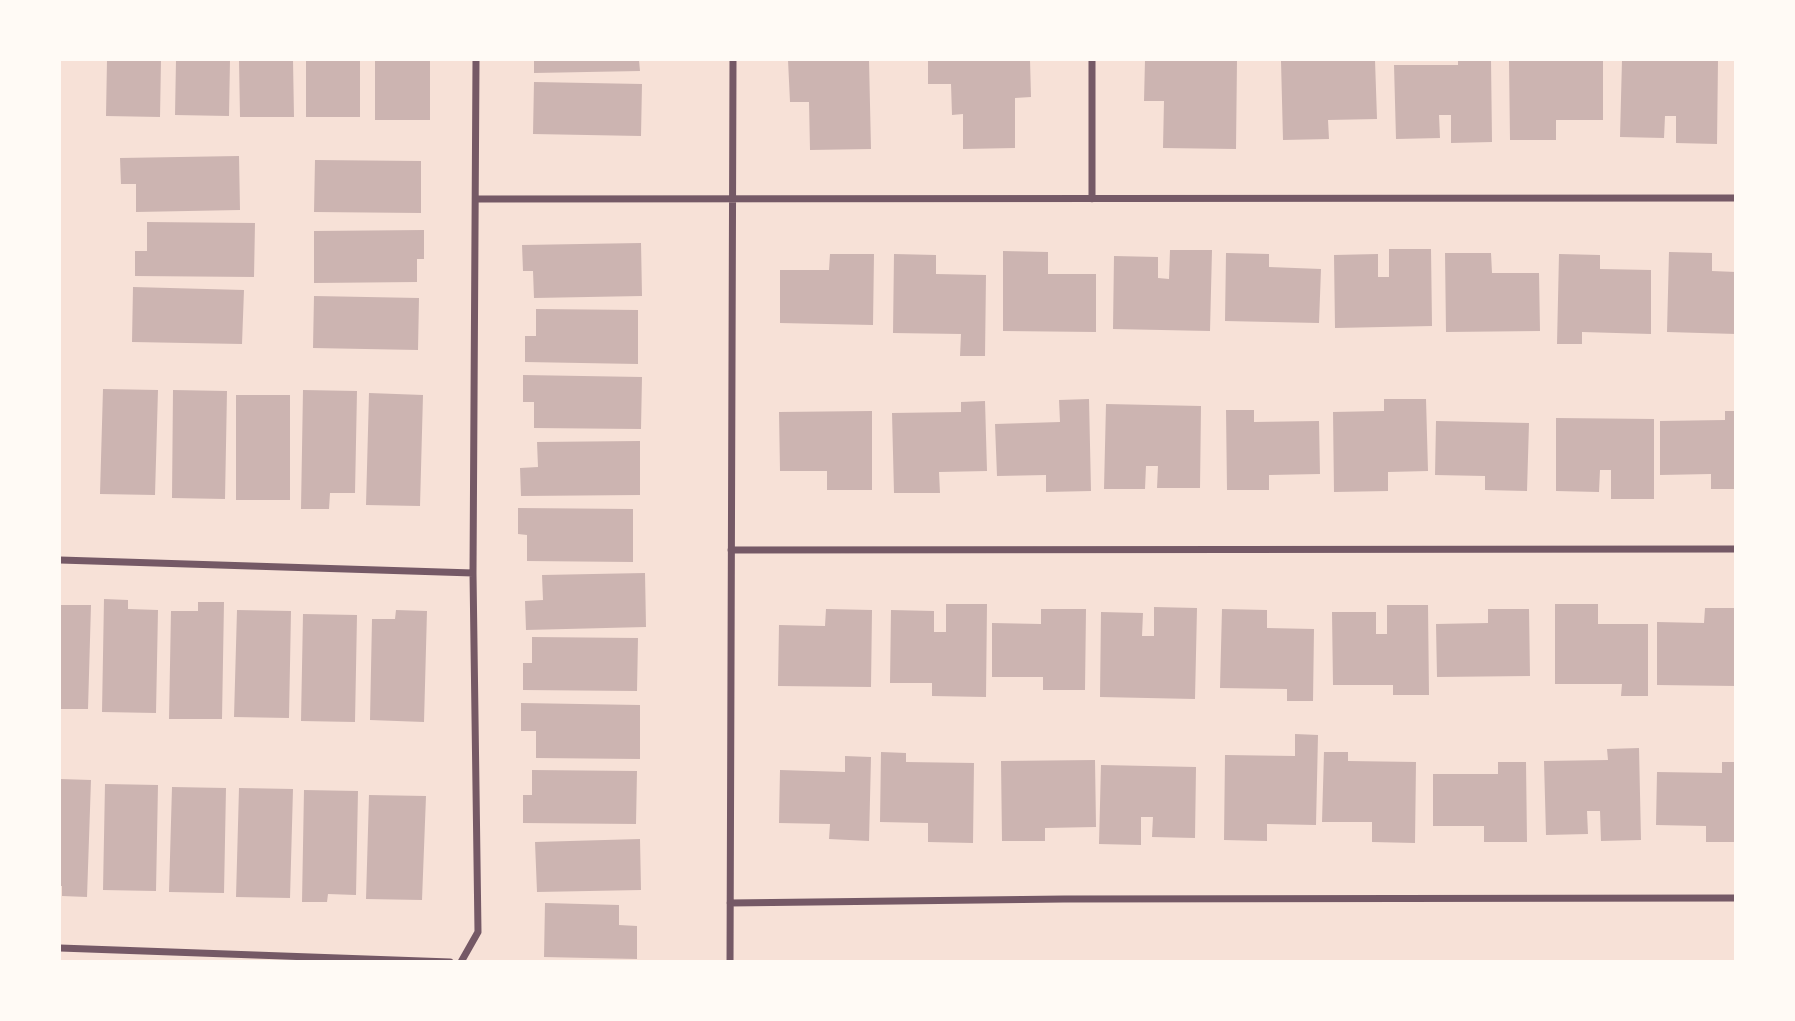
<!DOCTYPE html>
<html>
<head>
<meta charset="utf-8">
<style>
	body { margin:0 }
	#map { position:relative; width:1795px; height:1021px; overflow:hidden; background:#f7e1d7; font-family:"Alegreya Sans",sans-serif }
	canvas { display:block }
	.frame { position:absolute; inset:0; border:61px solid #fffaf5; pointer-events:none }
</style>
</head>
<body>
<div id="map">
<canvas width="1795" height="1021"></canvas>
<div class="frame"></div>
</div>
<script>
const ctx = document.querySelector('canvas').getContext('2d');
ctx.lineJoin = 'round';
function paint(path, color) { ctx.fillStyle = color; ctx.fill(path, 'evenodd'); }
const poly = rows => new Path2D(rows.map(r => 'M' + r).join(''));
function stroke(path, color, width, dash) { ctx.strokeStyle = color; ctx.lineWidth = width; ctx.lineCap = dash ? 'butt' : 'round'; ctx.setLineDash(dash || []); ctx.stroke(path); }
paint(poly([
	[107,60,161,60,160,117,106,116],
	[176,60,230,60,229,116,175,115],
	[239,60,293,60,294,117,240,117],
	[306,60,360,60,360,117,306,117],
	[375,60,430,60,430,120,375,120],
	[534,60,639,60,640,71,534,73],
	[788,60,869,60,871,149,810,150,809,102,790,102],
	[928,60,1030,60,1031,97,1015,98,1015,148,963,149,963,114,952,115,951,84,928,84],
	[1145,60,1237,60,1236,149,1163,148,1164,101,1144,101],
	[1339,60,1375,60,1377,119,1328,120,1329,139,1283,140,1281,61],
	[1458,60,1491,60,1492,142,1451,143,1451,115,1439,115,1440,138,1396,139,1394,65,1458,65],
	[1576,60,1603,60,1603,120,1556,120,1556,140,1510,140,1509,61],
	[1622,60,1718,60,1717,144,1676,143,1676,116,1665,116,1664,138,1620,137],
	[534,82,642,84,641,136,533,134],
	[239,156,240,210,136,212,136,184,121,184,120,158],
	[315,160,421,161,421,213,314,212],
	[147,222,255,223,254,277,135,276,135,251,147,251],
	[424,230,424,259,417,259,417,282,314,283,314,231],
	[641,243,642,296,534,298,533,271,523,271,522,245],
	[1389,249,1431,249,1432,326,1335,328,1334,255,1378,254,1378,277,1389,277],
	[1170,250,1212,250,1210,331,1113,329,1114,256,1158,257,1158,278,1169,279],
	[1003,251,1048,252,1048,274,1096,274,1096,332,1003,331],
	[1669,252,1712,253,1712,271,1736,272,1736,334,1667,332],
	[1226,253,1269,254,1269,267,1321,269,1319,323,1225,321],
	[1445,253,1491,253,1492,273,1539,273,1540,331,1446,332],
	[830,254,874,254,873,325,780,323,780,270,829,270],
	[894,254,936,255,936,274,986,275,985,356,960,356,961,334,893,333],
	[1559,254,1600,255,1600,269,1651,270,1651,334,1582,332,1582,344,1557,344],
	[133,287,244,290,242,344,132,342],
	[314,296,419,298,418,350,313,348],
	[536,309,638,310,638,364,525,362,525,336,536,336],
	[523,375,642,377,641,429,534,428,534,402,523,402],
	[103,389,158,390,155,495,100,494],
	[173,390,227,391,225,499,172,498],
	[303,390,357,391,355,493,330,493,329,509,301,509],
	[369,393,423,395,420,506,366,505],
	[236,395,290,395,290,500,236,500],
	[1089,399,1091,491,1046,492,1046,475,997,476,995,424,1060,422,1059,400],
	[1384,399,1426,399,1428,471,1388,472,1388,491,1334,492,1333,412,1384,411],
	[985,401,987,471,939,472,940,493,894,493,892,413,961,412,961,402],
	[1106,404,1201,406,1200,488,1157,488,1158,466,1146,466,1145,489,1104,489],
	[1226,410,1254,410,1254,422,1319,421,1320,474,1269,475,1269,490,1227,490],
	[872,411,872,490,827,490,827,471,780,471,779,412],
	[1725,411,1736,411,1736,489,1711,489,1711,474,1660,475,1660,421,1725,420],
	[1556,418,1654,419,1654,499,1611,499,1611,470,1600,470,1599,492,1556,491],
	[1436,421,1529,423,1527,491,1485,490,1485,476,1435,475],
	[640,441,640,495,521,496,520,468,538,467,537,442],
	[518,508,633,509,633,562,527,561,527,535,518,534],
	[645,573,646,627,526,630,525,601,543,600,542,575],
	[104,599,128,600,128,609,158,610,156,713,102,712],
	[198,602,224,602,222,719,169,719,171,611,198,611],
	[946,604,987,604,986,697,932,696,932,683,890,683,891,610,934,611,934,632,946,632],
	[1555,604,1598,604,1598,624,1648,624,1648,696,1621,696,1622,684,1555,684],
	[60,605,91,605,88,709,60,709],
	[1387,605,1428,605,1429,695,1393,695,1393,685,1333,685,1332,612,1376,612,1376,634,1387,634],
	[1154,607,1197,608,1195,699,1100,697,1101,612,1143,613,1142,636,1154,636],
	[1705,608,1736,608,1736,686,1657,685,1657,622,1704,623],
	[826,609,872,610,871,687,778,686,779,625,825,626],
	[1041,609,1086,609,1085,690,1043,690,1043,677,992,677,992,623,1041,624],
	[1222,609,1267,610,1267,628,1314,629,1313,701,1287,701,1287,689,1220,688],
	[1488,609,1529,609,1530,676,1437,677,1436,624,1488,623],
	[237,610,291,611,289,718,234,717],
	[396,610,427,611,424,722,370,720,372,619,395,619],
	[303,614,357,615,355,722,301,721],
	[532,637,638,638,637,691,523,690,523,663,532,663],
	[521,703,640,705,640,759,536,758,536,731,521,731],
	[1295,734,1318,735,1316,825,1267,824,1267,841,1224,840,1225,755,1295,756],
	[1639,748,1641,840,1601,841,1600,811,1587,811,1588,834,1546,835,1544,761,1608,760,1607,749],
	[881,752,906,753,906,762,974,763,973,843,928,842,928,823,880,822],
	[1324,752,1348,752,1348,761,1416,762,1415,843,1372,842,1372,822,1322,822],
	[845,756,871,757,869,841,829,839,830,824,779,823,780,770,845,772],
	[1095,760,1096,827,1045,828,1045,841,1002,841,1001,761],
	[1498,762,1526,762,1527,842,1484,842,1484,826,1433,826,1433,774,1498,774],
	[1722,762,1736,762,1736,842,1706,842,1706,826,1656,825,1657,772,1722,773],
	[1101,765,1196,767,1195,838,1152,837,1153,817,1141,817,1141,845,1099,844],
	[532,770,637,771,636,824,523,823,523,795,532,795],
	[60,779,91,780,87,897,62,896,62,886,60,886],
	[105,784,158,785,156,891,103,890],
	[172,787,226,788,224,893,169,892],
	[239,788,293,789,290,898,236,897],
	[304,790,358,791,356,895,328,894,327,902,302,902],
	[369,795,426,796,422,900,366,899],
	[640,839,641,890,537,892,535,842],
	[545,903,619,905,619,925,637,926,637,959,544,957]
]), '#ccb4b1');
stroke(poly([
	[1092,60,1092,199],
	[476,199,1736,198],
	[731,550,1736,549],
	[60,560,473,573],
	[730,903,1064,899,1736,898],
	[60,948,450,962],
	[461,962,478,932,473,573,476,60],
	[730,962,733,60]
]), '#755966', 7);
</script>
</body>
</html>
